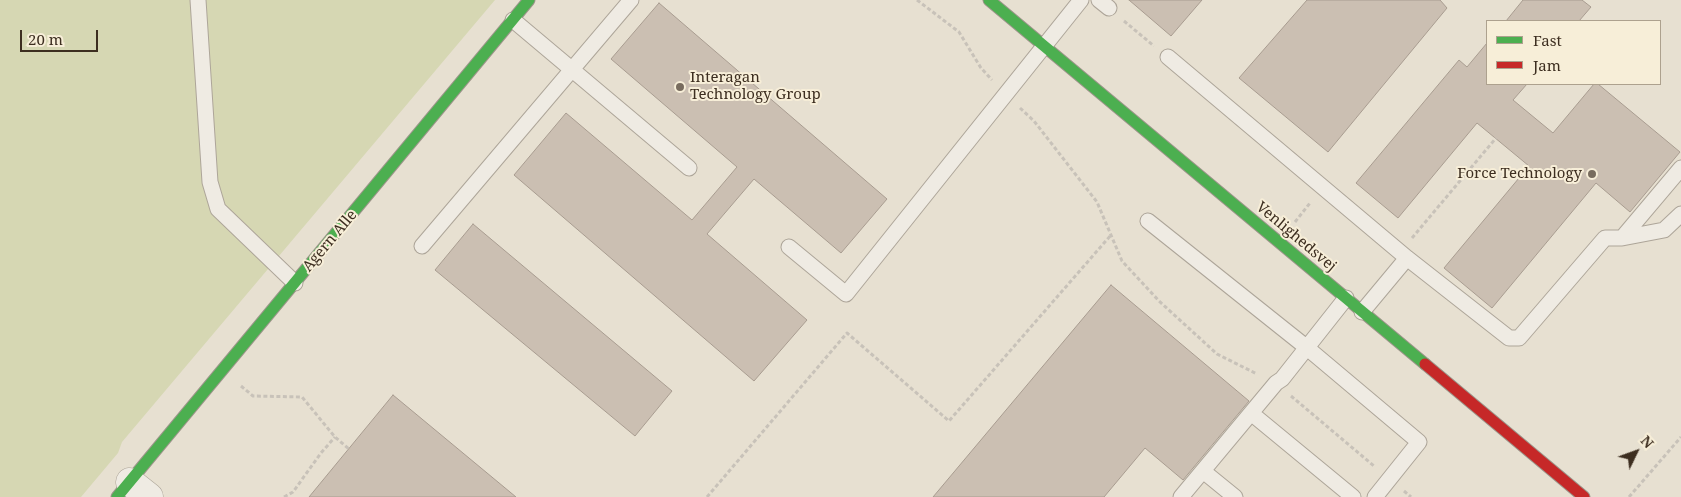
<!DOCTYPE html>
<html>
<head>
<meta charset="utf-8">
<style>
	body { margin:0 }
	#map { position:relative; width:1681px; height:497px; overflow:hidden; background:#e7e0d1; font-family:"Noto Serif",serif }
	canvas { display:block }
	.legend { position:absolute; left:1486px; top:20px; width:175px; height:65px; box-sizing:border-box; background:#f7eed8; border:1px solid #ada18e; margin:0; padding:6px 9px; list-style:none; font-size:15px; color:#3d2e20 }
	.legend li { display:flex; align-items:center; gap:10px; height:25px }
	.legend b { width:25px; border:1px solid #ada18e }
	.north { position:absolute; left:1611px; top:427px; width:50px; height:50px; -webkit-text-stroke:4px #f7eed8; paint-order:stroke; rotate:48deg; font-size:14px; font-weight:700; line-height:20px; text-align:center; color:#3d2e20 }
	.north::after { content:''; display:block; margin:auto; width:18px; height:22px; background:#3d2e20; clip-path:polygon(50% 0,100% 100%,50% 72%,0 100%) }
	.scale { position:absolute; left:20px; top:30px; width:78px; height:22px; box-sizing:border-box; border:2px solid #3d2e20; border-top:0; padding-left:6px; font-size:15px; line-height:18px; white-space:nowrap; color:#3d2e20; -webkit-text-stroke:4px #f7eed8; paint-order:stroke }
</style>
</head>
<body>
<div id="map">
<canvas width="1681" height="497"></canvas>
<ul class="legend">
<li><b style="height:6px;background:#4caf50"></b>Fast</li>
<li><b style="height:6px;background:#c62828"></b>Jam</li>
</ul>
<div class="north">N</div>
<div class="scale">20 m</div>
</div>
<script>
const ctx = document.querySelector('canvas').getContext('2d');
ctx.lineJoin = 'round';
function paint(path, color) { ctx.fillStyle = color; ctx.fill(path, 'evenodd'); }
const poly = rows => new Path2D(rows.map(r => 'M' + r).join(''));
function stroke(path, color, width, dash) { ctx.strokeStyle = color; ctx.lineWidth = width; ctx.lineCap = dash ? 'butt' : 'round'; ctx.setLineDash(dash || []); ctx.stroke(path); }
function write(font, color, halo, rows, align = 'center') {
  ctx.font = font + ' "Noto Serif",serif'; ctx.lineWidth = 4; ctx.setLineDash([]); ctx.textBaseline = 'middle'; ctx.strokeStyle = halo; ctx.fillStyle = color; for (const [text, x, y, turn = 0] of rows) {
    ctx.save(); ctx.translate(x, y); ctx.rotate((+turn || 0) * Math.PI / 180); ctx.textAlign = isNaN(turn) ? turn : align; if (halo) ctx.strokeText(text, 0, 0); ctx.fillText(text, 0, 0); ctx.restore();
  }
}
paint(poly([
	[0,0,495,0,122,442,118,453,81,497,0,497]
]), '#d6d7b3');
const building = poly([
	[1129,0,1202,0,1171,36,1129,0],
	[1307,0,1440,0,1447,8,1328,152,1239,78,1307,0],
	[1523,0,1582,0,1591,7,1579,21,1506,21,1523,0],
	[659,3,887,199,841,253,754,179,707,234,807,320,754,381,514,175,566,113,692,220,737,167,611,59,659,3],
	[1487,43,1487,84,1527,84,1513,100,1553,133,1594,84,1598,84,1680,152,1630,212,1596,183,1492,308,1444,268,1529,166,1477,123,1398,218,1356,183,1459,60,1467,67,1487,43],
	[473,224,672,391,635,436,435,270,473,224],
	[1111,285,1249,401,1183,480,1145,448,1104,497,933,497,1111,285],
	[393,395,516,497,309,497,393,395]
]);
paint(building, '#cbbfb2');
stroke(building, '#a89c90', 1);
const lane = poly([
	[198,0,210,182,218,209,295,283],
	[1099,0,1109,8],
	[513,20,689,168],
	[1168,57,1407,258,1509,338,1519,338,1605,238,1622,238,1681,168],
	[1148,221,1306,347,1419,442,1375,497],
	[1622,238,1664,230,1681,214],
	[422,246,631,0],
	[789,247,846,294,1081,0],
	[1362,312,1407,258],
	[1251,413,1353,497],
	[1203,471,1235,497],
	[1181,497,1276,383,1282,379,1346,298]
]);
const street = poly([
	[130,482,149,497]
]);
const fast = poly([
	[989,0,1425,364],
	[117,497,529,0]
]);
const jam = poly([
	[1425,364,1584,497]
]);
stroke(lane, '#ada599', 17);
stroke(street, '#ada599', 29);
stroke(fast, '#9c958a', 13);
stroke(jam, '#9c958a', 13);
stroke(poly([
	[917,0,959,32,981,68,992,80],
	[1124,21,1154,46],
	[1020,108,1034,121,1097,202,1122,261,1159,301,1217,354,1257,374],
	[1295,222,1310,203],
	[1412,238,1496,138],
	[241,386,253,396,302,397,335,437,349,449],
	[1291,396,1374,466],
	[1404,491,1411,497],
	[284,497,293,492,321,453,335,437],
	[707,497,847,333,949,421,1111,235],
	[1629,497,1681,437]
]), '#c8c2b9', 3, [4, 2.5]);
stroke(lane, '#efebe3', 15);
stroke(street, '#efebe3', 28);
stroke(fast, '#4caf50', 11);
stroke(jam, '#c62828', 11);
for (const [x, y, r, color] of [
	[680,87,5,"#786c5e"],
	[1592,174,5,"#786c5e"]
]) { const dot = new Path2D(); dot.arc(x, y, r, 0, 2 * Math.PI); ctx.fillStyle = color; ctx.fill(dot); stroke(dot, '#f7eed8', 2); }
write('15px', '#3d2e20', '#f7eed8', [
	["Interagan",690,78],
	["Technology Group",690,95],
	["Force Technology",1582,174,"right"]
], 'left');
write('15px', '#3d2e20', '#f7eed8', [
	["Venlighedsvej",1296,237,40],
	["Agern Alle",330,241,-50]
]);
</script>
</body>
</html>
